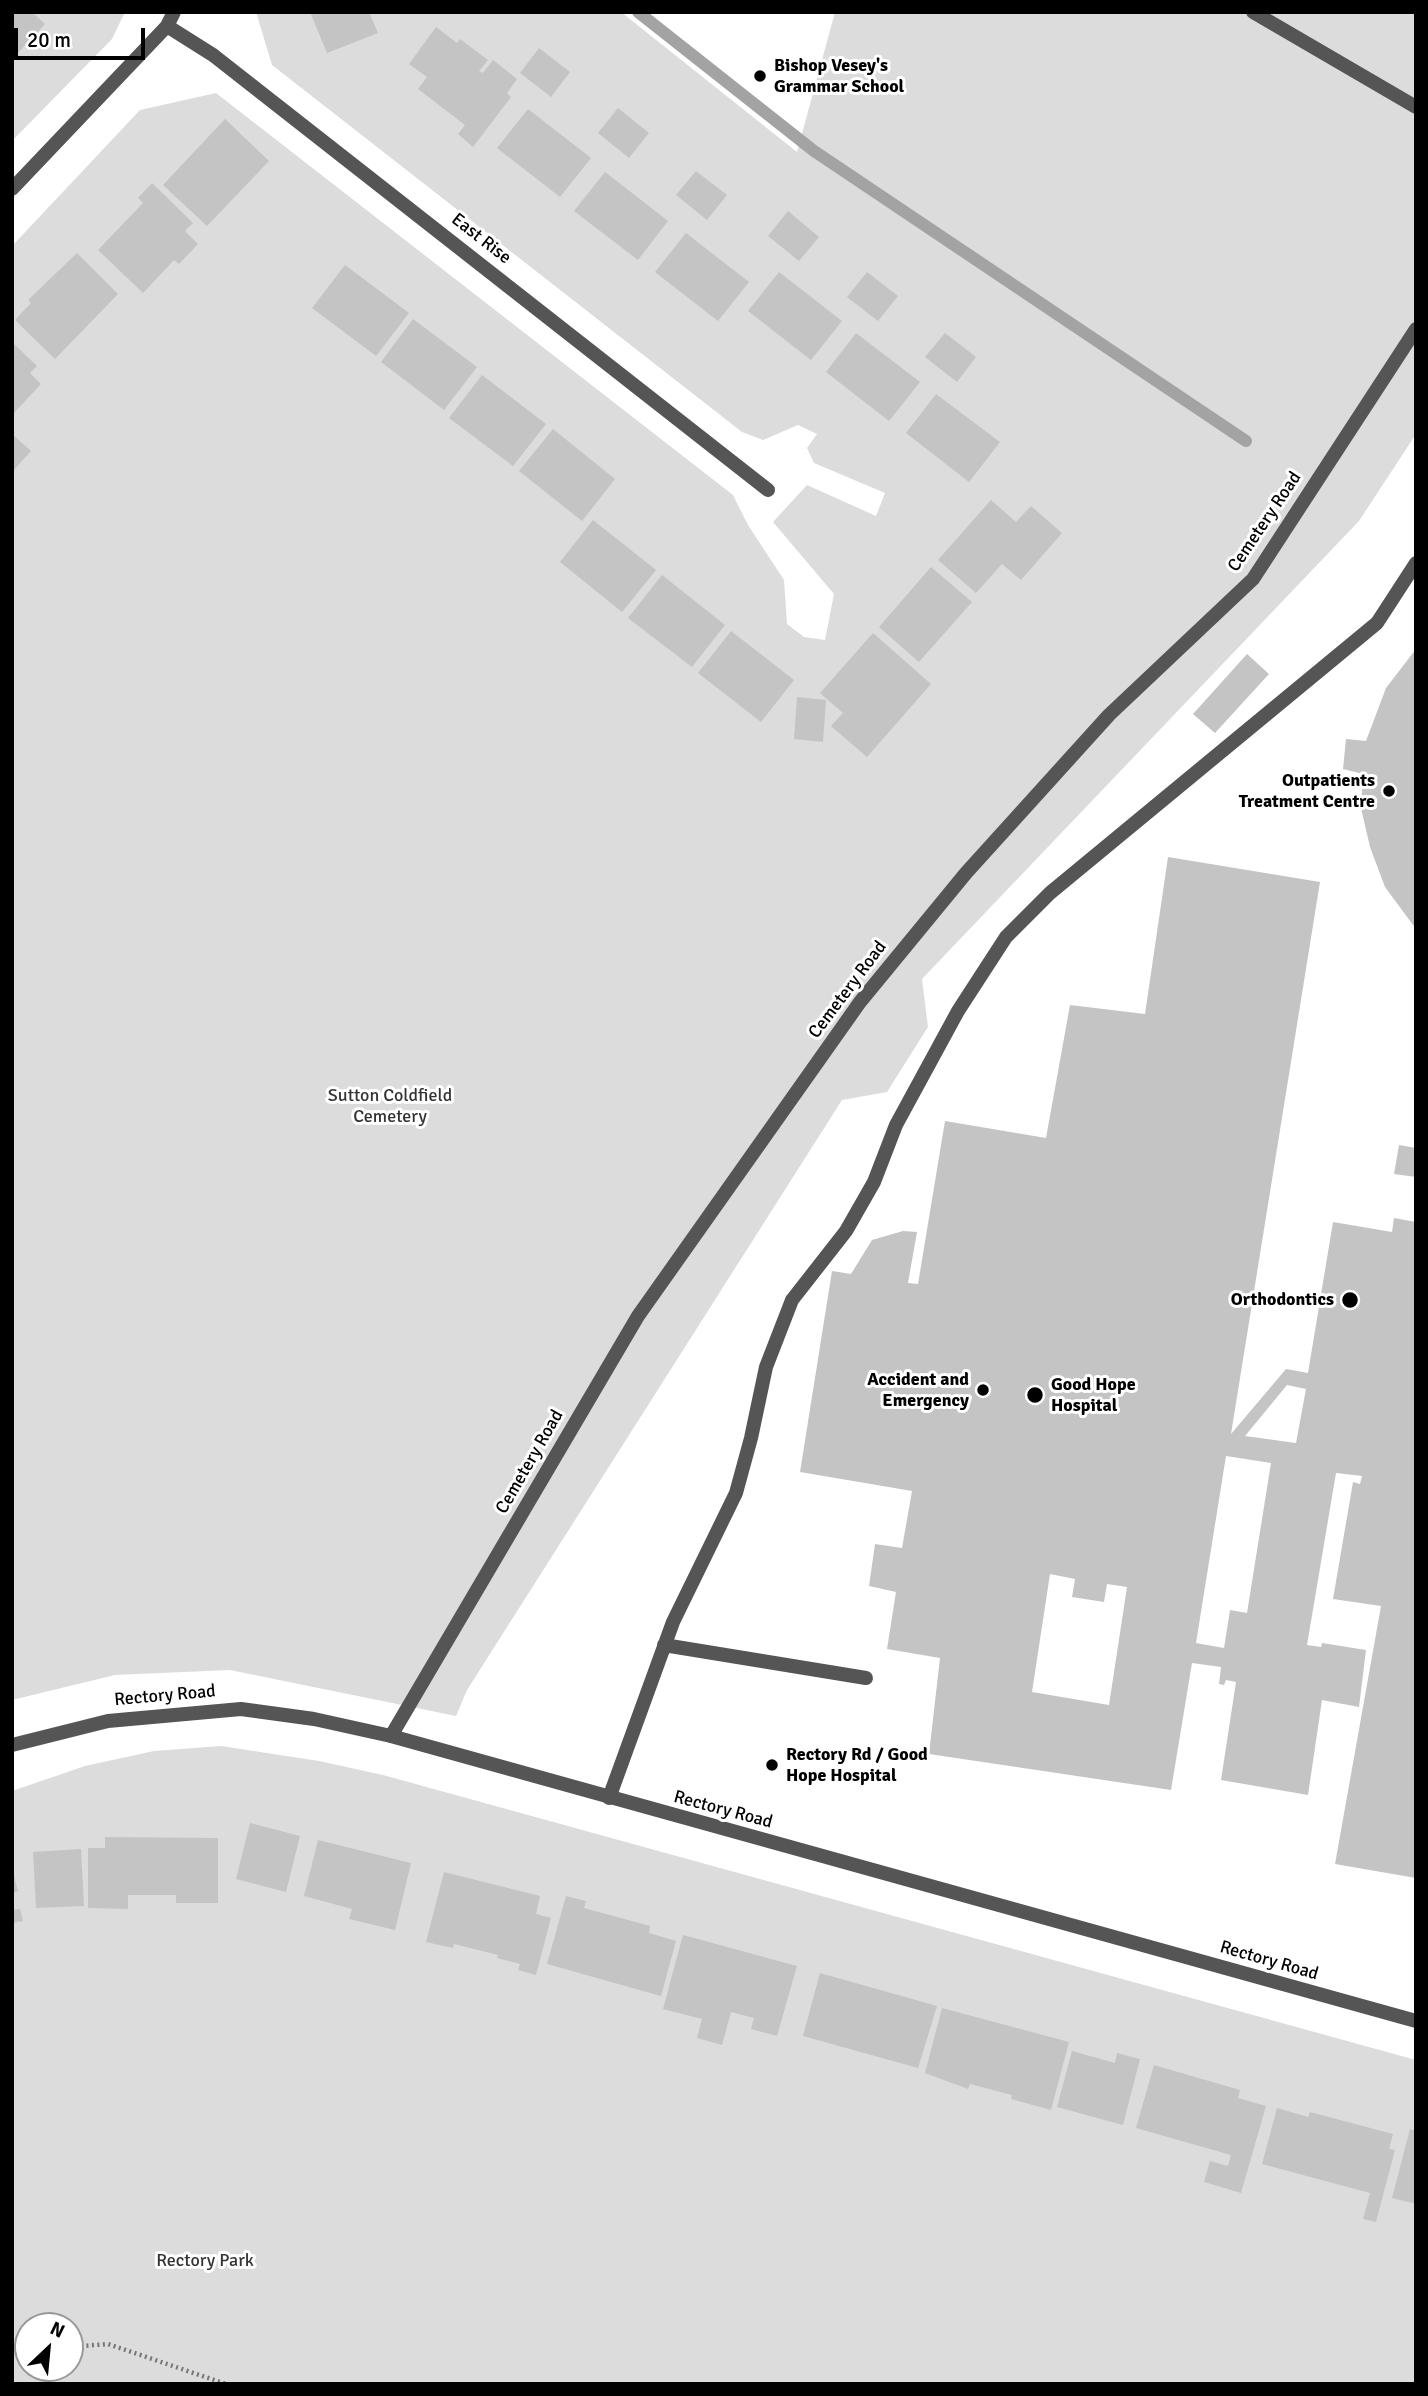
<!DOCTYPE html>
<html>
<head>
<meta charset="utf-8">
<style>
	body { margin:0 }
	#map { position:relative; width:1428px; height:2396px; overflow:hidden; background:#fff; font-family:Signika,sans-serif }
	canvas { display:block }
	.frame { position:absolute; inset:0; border:14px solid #000; pointer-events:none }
	.north { position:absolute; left:14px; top:2312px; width:70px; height:70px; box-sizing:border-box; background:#fff; border:2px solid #999; border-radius:50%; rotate:26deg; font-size:19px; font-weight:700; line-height:28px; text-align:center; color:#000 }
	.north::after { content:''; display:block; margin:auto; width:24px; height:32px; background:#000; clip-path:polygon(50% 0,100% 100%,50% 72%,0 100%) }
	.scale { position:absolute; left:14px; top:28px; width:131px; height:32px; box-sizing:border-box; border:4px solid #000; border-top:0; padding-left:9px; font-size:21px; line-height:24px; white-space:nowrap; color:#000; -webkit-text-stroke:5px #fff; paint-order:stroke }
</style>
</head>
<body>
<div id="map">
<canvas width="1428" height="2396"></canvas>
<div class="frame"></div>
<div class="north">N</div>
<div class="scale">20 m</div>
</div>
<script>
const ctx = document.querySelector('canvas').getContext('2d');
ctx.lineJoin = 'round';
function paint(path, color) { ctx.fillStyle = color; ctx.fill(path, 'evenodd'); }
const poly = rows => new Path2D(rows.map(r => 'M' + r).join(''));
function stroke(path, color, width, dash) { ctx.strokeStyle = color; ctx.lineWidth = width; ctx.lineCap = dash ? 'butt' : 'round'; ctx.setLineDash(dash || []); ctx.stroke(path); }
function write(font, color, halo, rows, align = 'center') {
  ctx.font = font + ' Signika,sans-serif'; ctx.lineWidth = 6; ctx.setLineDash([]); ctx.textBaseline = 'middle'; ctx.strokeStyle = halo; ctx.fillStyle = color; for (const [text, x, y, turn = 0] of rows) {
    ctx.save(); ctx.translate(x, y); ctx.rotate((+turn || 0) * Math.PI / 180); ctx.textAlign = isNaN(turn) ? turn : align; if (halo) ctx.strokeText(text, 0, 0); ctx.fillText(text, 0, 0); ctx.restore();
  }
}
paint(poly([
	[12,12,125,12,112,39,12,141],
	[256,12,621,12,797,152,835,12,1416,12,1416,434,1359,521,922,979,928,1027,887,1092,842,1100,467,1690,456,1716,230,1670,115,1675,12,1700,12,246,140,110,216,93,733,495,748,525,784,580,787,624,804,637,825,640,834,594,773,522,807,485,876,516,885,493,814,463,807,448,817,434,798,425,763,440,742,432,272,65],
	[221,1746,319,1761,383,1775,1416,2060,1416,2384,12,2384,12,1791,85,1766,154,1751],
	[28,2326,70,2326,70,2368,28,2368]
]), '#dcdcdc');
stroke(poly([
	[638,12,814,151,1246,441]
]), '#a3a3a3', 12);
paint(poly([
	[12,12,32,12,45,24,12,59],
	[310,12,369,12,378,33,327,53],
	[436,27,457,43,460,39,488,60,479,71,483,73,493,60,517,79,507,93,511,97,473,147,458,134,465,125,418,89,427,77,409,64],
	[539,48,570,72,551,97,520,73],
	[618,108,649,133,629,158,598,133],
	[528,109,591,158,560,197,497,148],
	[225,119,269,161,207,226,163,185],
	[696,171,727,195,707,220,676,195],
	[605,172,668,221,638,260,574,211],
	[152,183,193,223,185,231,198,244,179,264,174,260,143,293,98,250,143,203,138,198],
	[788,211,819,237,799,261,768,236],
	[686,233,749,282,718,321,655,272],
	[77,253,118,294,55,359,15,320,31,303,28,300],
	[345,265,409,313,376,356,312,308],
	[779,272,842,321,811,360,748,311],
	[867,272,898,296,878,321,847,297],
	[413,319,477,367,444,410,381,362],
	[856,333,920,382,889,421,826,372],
	[945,333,976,357,957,382,925,357],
	[12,342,37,366,30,373,41,384,12,415],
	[482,375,546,424,513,466,449,418],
	[936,394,1000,442,969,482,906,433],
	[553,429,615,479,582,521,519,471],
	[12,434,31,451,12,472],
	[991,500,1016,522,1031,506,1062,533,1021,580,1002,564,976,593,938,560],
	[593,520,656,570,622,612,560,562],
	[931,567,972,602,919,662,879,627],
	[662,575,725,625,692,667,628,618],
	[731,631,794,680,761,722,698,673],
	[873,633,931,684,867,757,831,726,843,713,820,693],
	[1416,649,1416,929,1385,887,1370,847,1361,808,1363,774,1343,769,1346,739,1366,741,1386,688],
	[1247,654,1269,674,1215,733,1193,714],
	[797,697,826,700,823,742,794,739],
	[1168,857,1320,882,1231,1434,1286,1369,1308,1373,1333,1222,1392,1232,1394,1218,1416,1222,1416,1878,1335,1864,1381,1606,1333,1599,1353,1482,1360,1484,1362,1476,1336,1473,1307,1645,1321,1647,1322,1643,1366,1650,1359,1707,1322,1700,1308,1795,1221,1780,1236,1682,1226,1680,1224,1685,1219,1684,1221,1667,1192,1663,1171,1790,929,1754,940,1658,887,1649,896,1592,869,1586,875,1544,902,1548,912,1491,800,1472,832,1271,851,1274,872,1240,903,1231,917,1232,908,1283,918,1284,945,1121,1046,1138,1070,1005,1145,1014],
	[1287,1385,1306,1389,1296,1443,1245,1436],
	[1226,1456,1271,1463,1247,1613,1230,1610,1224,1648,1196,1643],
	[1050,1574,1075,1579,1072,1597,1104,1602,1107,1584,1127,1587,1109,1705,1032,1692],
	[1399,1145,1416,1148,1416,1177,1394,1174],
	[250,1823,300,1836,286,1892,236,1879],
	[105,1837,218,1838,218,1903,176,1903,176,1895,128,1895,128,1909,88,1908,88,1848,105,1848],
	[318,1840,411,1863,395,1930,349,1919,352,1909,304,1896],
	[81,1849,84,1906,36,1908,33,1852],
	[12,1868,18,1891,12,1893],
	[444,1872,540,1896,536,1914,551,1918,536,1975,518,1970,520,1964,497,1958,498,1955,454,1944,453,1948,426,1942],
	[566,1896,586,1901,584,1908,650,1926,649,1933,676,1941,661,1996,547,1964],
	[20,1909,23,1921,12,1923,12,1910],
	[683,1935,797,1966,777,2036,751,2029,754,2018,731,2012,722,2045,697,2038,702,2019,663,2009],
	[820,1973,937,2006,918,2068,803,2036],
	[942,2008,1069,2042,1051,2110,1011,2099,1012,2095,970,2084,968,2089,925,2073],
	[1072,2051,1115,2063,1117,2053,1140,2059,1123,2125,1057,2107],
	[1154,2065,1240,2090,1238,2098,1266,2106,1241,2193,1204,2182,1210,2161,1228,2166,1231,2155,1136,2128],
	[1277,2108,1308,2117,1310,2112,1393,2134,1389,2149,1395,2150,1376,2222,1363,2219,1370,2193,1262,2164],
	[1410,2129,1416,2131,1416,2204,1392,2198]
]), '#c4c4c4');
stroke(poly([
	[70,2347,108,2344,226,2384],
	[12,2353,28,2351]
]), '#777', 4.5, [2, 3.5]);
stroke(poly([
	[1253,12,1416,107],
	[664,1645,866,1678],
	[391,1736,638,1316,860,1002,966,873,1109,715,1253,579,1416,329],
	[609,1798,673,1622,736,1493,751,1438,766,1367,792,1300,846,1231,874,1182,896,1125,958,1011,1006,937,1050,893,1377,623,1416,563]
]), '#555', 14);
stroke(poly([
	[167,26,213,55,768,490],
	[12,189,167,26,174,12]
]), '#555', 14);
stroke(poly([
	[12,1745,108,1721,241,1709,314,1719,391,1736,1416,2021]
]), '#555', 14);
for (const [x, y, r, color] of [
	[760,76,7,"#000"],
	[1389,791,7,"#000"],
	[1350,1300,9,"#000"],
	[983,1390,7,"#000"],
	[1035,1395,9,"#000"],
	[772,1765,7,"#000"]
]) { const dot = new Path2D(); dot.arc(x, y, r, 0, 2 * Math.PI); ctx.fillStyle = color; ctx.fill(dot); stroke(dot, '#fff', 2.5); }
write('bold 18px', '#000', '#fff', [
	["Bishop Vesey's",774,66],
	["Grammar School",774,87],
	["Outpatients",1375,781,"right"],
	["Treatment Centre",1375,802,"right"],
	["Orthodontics",1334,1300,"right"],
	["Accident and",969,1380,"right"],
	["Emergency",969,1401,"right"],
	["Good Hope",1051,1385],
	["Hospital",1051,1406],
	["Rectory Rd / Good",786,1755],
	["Hope Hospital",786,1776]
], 'left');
write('18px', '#000', '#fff', [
	["East Rise",481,239,38],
	["Cemetery Road",1265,522,-56],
	["Cemetery Road",848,990,-53],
	["Cemetery Road",530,1462,-60],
	["Rectory Road",165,1696,-5],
	["Rectory Road",723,1810,15],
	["Rectory Road",1269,1961,16]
]);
write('18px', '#333', '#fff', [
	["Sutton Coldfield",390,1096],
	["Cemetery",390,1117],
	["Rectory Park",205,2261]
]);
</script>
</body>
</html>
